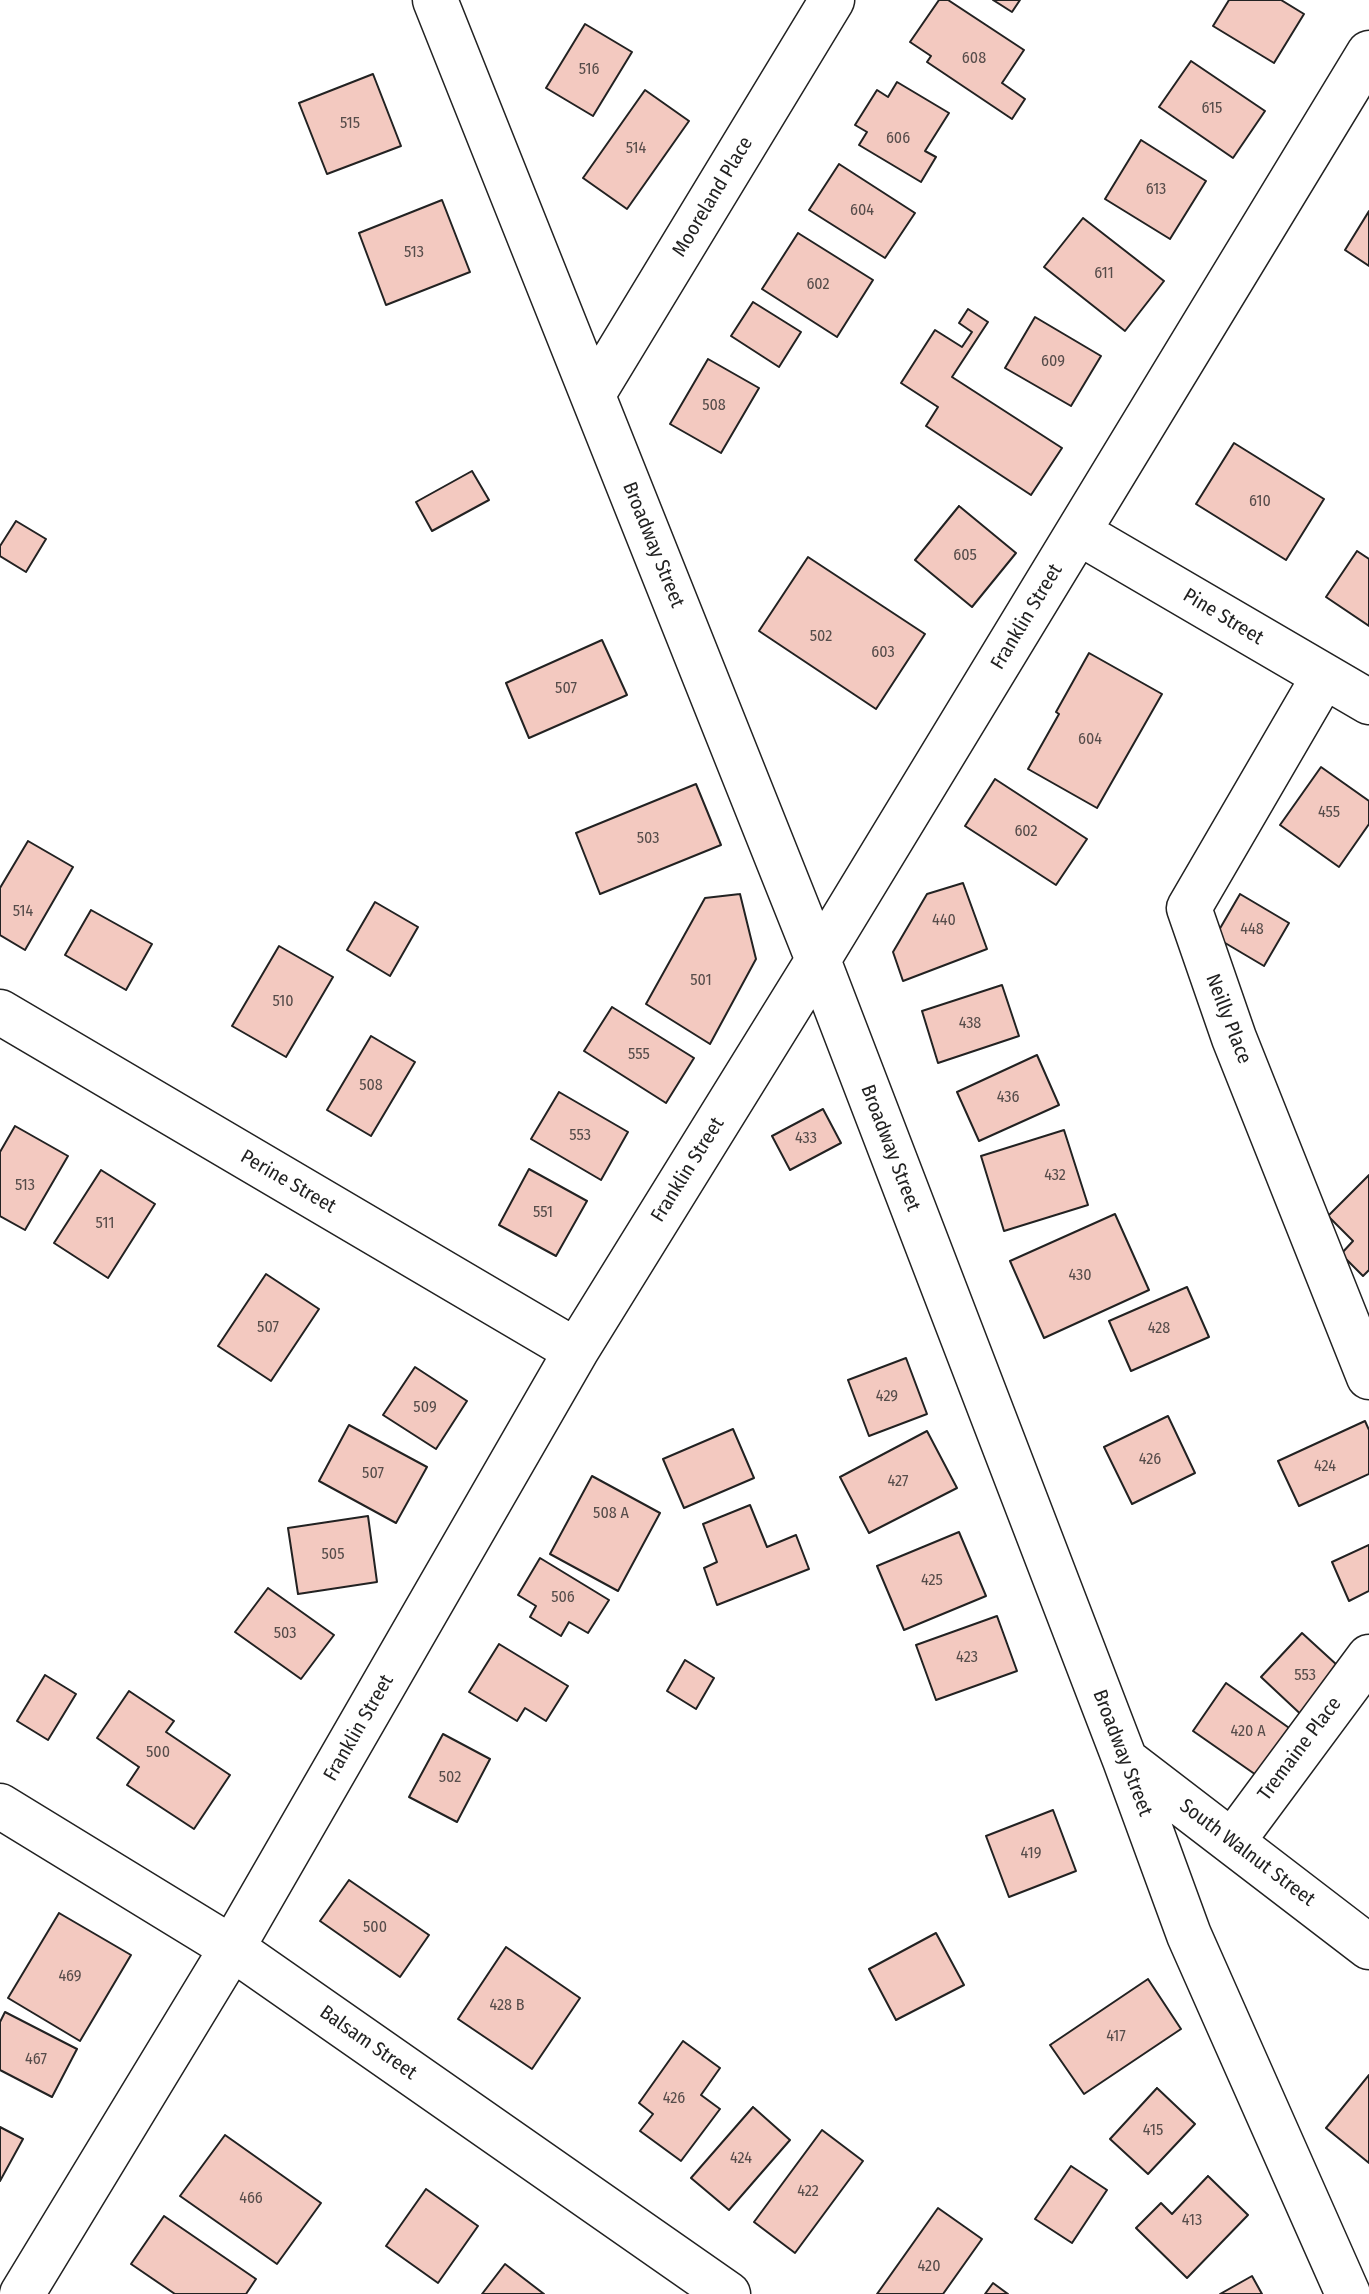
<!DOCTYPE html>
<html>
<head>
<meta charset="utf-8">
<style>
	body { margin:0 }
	canvas { display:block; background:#fff }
</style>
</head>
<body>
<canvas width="1369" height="2294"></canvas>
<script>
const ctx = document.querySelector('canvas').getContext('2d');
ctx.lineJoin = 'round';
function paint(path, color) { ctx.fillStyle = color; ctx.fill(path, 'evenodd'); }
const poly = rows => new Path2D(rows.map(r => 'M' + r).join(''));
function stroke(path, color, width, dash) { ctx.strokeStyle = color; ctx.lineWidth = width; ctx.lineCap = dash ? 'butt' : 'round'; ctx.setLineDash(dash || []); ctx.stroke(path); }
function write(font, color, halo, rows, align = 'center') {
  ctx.font = font + ' "Fira Sans Condensed",sans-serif'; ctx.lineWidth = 6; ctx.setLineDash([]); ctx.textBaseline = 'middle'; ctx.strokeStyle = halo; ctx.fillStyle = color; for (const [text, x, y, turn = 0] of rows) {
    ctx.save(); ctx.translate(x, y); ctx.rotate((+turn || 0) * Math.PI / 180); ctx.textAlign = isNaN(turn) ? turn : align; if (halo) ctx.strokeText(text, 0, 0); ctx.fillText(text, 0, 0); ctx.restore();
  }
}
const building = poly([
	[939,0,948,0,1024,50,1002,83,1025,99,1012,119,927,62,931,56,910,42,939,0],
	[993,0,1020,0,1012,12,993,0],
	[1229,0,1281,0,1304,14,1274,63,1213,26,1229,0],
	[585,24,632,52,593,116,546,88,585,24],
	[1191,61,1265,111,1233,158,1159,107,1191,61],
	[373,74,401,146,327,174,299,103,373,74],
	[897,82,949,113,925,151,936,157,921,182,859,145,867,132,855,125,877,90,888,97,897,82],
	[645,90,689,121,627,209,583,178,645,90],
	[1141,140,1206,181,1170,239,1105,199,1141,140],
	[839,164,915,213,885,258,809,210,839,164],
	[442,200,470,272,386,305,359,233,442,200],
	[1369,211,1369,266,1345,250,1369,211],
	[1083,218,1164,281,1125,331,1044,267,1083,218],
	[798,233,873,280,837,337,762,289,798,233],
	[753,302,801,332,779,367,731,336,753,302],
	[968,309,988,322,952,377,1062,448,1031,495,926,426,938,407,901,383,935,330,962,347,972,332,959,323,968,309],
	[1035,317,1101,356,1071,406,1005,368,1035,317],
	[708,359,759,388,721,453,670,424,708,359],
	[1234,443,1324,499,1286,560,1196,504,1234,443],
	[472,471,489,500,432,531,416,502,472,471],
	[959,506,1016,553,972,607,915,560,959,506],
	[16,521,46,539,26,572,0,556,0,546,16,521],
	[1357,551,1369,559,1369,626,1326,597,1357,551],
	[808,557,925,634,876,709,759,631,808,557],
	[602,640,627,695,529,738,506,683,602,640],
	[1089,653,1162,694,1097,808,1028,769,1059,714,1056,712,1089,653],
	[1321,767,1369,801,1369,824,1339,867,1280,825,1321,767],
	[995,779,1087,839,1056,885,965,826,995,779],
	[696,784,721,845,600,894,576,833,696,784],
	[28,841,73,867,25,950,0,935,0,888,28,841],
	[963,883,987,949,903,981,893,952,927,894,963,883],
	[740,894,756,959,710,1044,646,1004,705,898,740,894],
	[1240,894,1289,923,1264,966,1215,937,1240,894],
	[375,902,418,927,390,976,347,950,375,902],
	[91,910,152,944,126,990,65,955,91,910],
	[279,946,333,977,286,1057,232,1026,279,946],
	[1002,985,1019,1036,938,1063,922,1011,1002,985],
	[612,1007,694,1058,666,1103,584,1051,612,1007],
	[371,1036,415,1062,371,1136,327,1110,371,1036],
	[1037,1055,1059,1105,979,1141,957,1092,1037,1055],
	[559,1092,628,1132,601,1180,531,1139,559,1092],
	[823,1109,841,1143,790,1170,772,1136,823,1109],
	[15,1126,68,1156,25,1230,0,1216,0,1152,15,1126],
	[1064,1130,1088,1205,1004,1231,981,1156,1064,1130],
	[529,1169,587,1201,556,1256,499,1225,529,1169],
	[101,1170,155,1204,108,1278,54,1243,101,1170],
	[1369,1175,1369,1270,1363,1276,1341,1254,1353,1241,1328,1216,1369,1175],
	[1115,1214,1149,1290,1044,1338,1010,1261,1115,1214],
	[266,1274,319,1309,271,1381,218,1346,266,1274],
	[1187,1287,1209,1337,1131,1371,1109,1321,1187,1287],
	[906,1358,927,1414,869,1436,848,1380,906,1358],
	[415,1367,467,1401,436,1449,383,1415,415,1367],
	[1168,1416,1195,1473,1132,1504,1104,1447,1168,1416],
	[1365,1421,1369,1430,1369,1474,1299,1506,1278,1461,1365,1421],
	[349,1425,427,1467,396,1523,319,1481,349,1425],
	[733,1429,754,1478,684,1508,663,1459,733,1429],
	[927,1431,957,1488,869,1533,840,1477,927,1431],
	[592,1476,660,1513,618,1591,550,1554,592,1476],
	[750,1505,767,1547,796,1535,809,1569,717,1605,704,1568,717,1562,703,1524,750,1505],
	[368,1516,377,1582,298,1594,288,1528,368,1516],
	[959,1532,986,1596,904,1630,877,1566,959,1532],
	[1369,1545,1369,1591,1349,1601,1332,1562,1369,1545],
	[540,1558,609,1600,588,1633,569,1622,561,1636,530,1617,536,1606,518,1595,540,1558],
	[268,1588,334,1635,301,1679,235,1632,268,1588],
	[997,1616,1017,1671,936,1700,916,1645,997,1616],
	[1302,1633,1349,1676,1308,1721,1261,1677,1302,1633],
	[499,1644,568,1686,546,1721,525,1708,517,1721,469,1692,499,1644],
	[685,1660,714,1678,696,1709,667,1691,685,1660],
	[45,1675,76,1694,48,1740,17,1721,45,1675],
	[1226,1683,1292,1730,1259,1777,1193,1731,1226,1683],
	[129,1691,174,1721,166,1732,230,1775,194,1829,127,1785,139,1767,97,1738,129,1691],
	[443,1734,490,1759,457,1822,409,1797,443,1734],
	[1053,1810,1076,1871,1009,1897,986,1836,1053,1810],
	[349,1880,429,1935,400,1977,320,1921,349,1880],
	[59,1913,131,1955,80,2041,8,1998,59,1913],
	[936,1933,964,1985,896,2020,869,1969,936,1933],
	[506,1947,580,1998,532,2069,458,2019,506,1947],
	[1148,1979,1181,2029,1084,2094,1050,2045,1148,1979],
	[5,2012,77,2049,52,2097,0,2070,0,2022,5,2012],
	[683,2041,720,2068,701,2095,720,2109,681,2161,640,2131,653,2114,639,2103,683,2041],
	[1369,2075,1369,2163,1326,2128,1369,2075],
	[1157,2088,1195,2124,1148,2174,1110,2139,1157,2088],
	[753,2107,790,2140,729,2210,691,2178,753,2107],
	[0,2127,23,2139,0,2181,0,2127],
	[822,2130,863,2161,795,2253,754,2222,822,2130],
	[225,2135,321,2203,277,2264,180,2196,225,2135],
	[1071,2166,1107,2190,1072,2243,1035,2219,1071,2166],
	[1208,2176,1248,2215,1187,2278,1136,2228,1161,2203,1172,2214,1208,2176],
	[426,2189,478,2226,438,2283,386,2246,426,2189],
	[938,2208,982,2239,943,2294,877,2294,938,2208],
	[164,2216,256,2279,246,2294,175,2294,131,2264,164,2216],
	[505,2264,544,2294,482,2294,505,2264],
	[1252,2276,1262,2294,1220,2294,1252,2276],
	[993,2283,1008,2294,985,2294,993,2283]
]);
paint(building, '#f3c9c0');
stroke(building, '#222', 2);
const minor = poly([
	[435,0,818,960,1125,1760,1189,1935,1348,2294],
	[593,394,832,0],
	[1078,532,1369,702],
	[1324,676,1189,908,1234,1038,1369,1377],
	[0,1012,576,1351],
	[1125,1760,1369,1947],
	[0,1806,232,1948,728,2294],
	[1232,1842,1369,1657],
	[22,2294,232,1948,576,1351,818,960,1369,53]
]);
stroke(minor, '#222', 47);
stroke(minor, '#fff', 44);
write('16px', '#564c4a', null, [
	["608",974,59],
	["516",589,70],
	["615",1212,109],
	["515",350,124],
	["606",898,139],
	["514",636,149],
	["613",1156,190],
	["604",862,211],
	["513",414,253],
	["611",1104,274],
	["602",818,285],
	["609",1053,362],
	["508",714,406],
	["610",1260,502],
	["605",965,556],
	["502",821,637],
	["603",883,653],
	["507",566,689],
	["604",1090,740],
	["455",1329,813],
	["602",1026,832],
	["503",648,839],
	["514",23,912],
	["440",944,921],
	["448",1252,930],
	["501",701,981],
	["510",283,1002],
	["438",970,1024],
	["555",639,1055],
	["508",371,1086],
	["436",1008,1098],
	["553",580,1136],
	["433",806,1139],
	["432",1055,1176],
	["513",25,1186],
	["551",543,1213],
	["511",105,1224],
	["430",1080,1276],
	["507",268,1328],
	["428",1159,1329],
	["429",887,1397],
	["509",425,1408],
	["426",1150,1460],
	["424",1325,1467],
	["507",373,1474],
	["427",898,1482],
	["508 A",611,1514],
	["505",333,1555],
	["425",932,1581],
	["506",563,1598],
	["503",285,1634],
	["423",967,1658],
	["553",1305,1676],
	["420 A",1248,1732],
	["500",158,1753],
	["502",450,1778],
	["419",1031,1854],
	["500",375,1928],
	["469",70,1977],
	["428 B",507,2006],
	["417",1116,2037],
	["467",36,2060],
	["426",674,2099],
	["415",1153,2131],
	["424",741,2159],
	["422",808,2192],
	["466",251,2199],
	["413",1192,2221],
	["420",929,2267]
]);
write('20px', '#222', '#fff', [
	["Mooreland Place",713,197,-59],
	["Broadway Street",653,545,68],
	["Franklin Street",1027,617,-59],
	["Pine Street",1223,617,31],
	["Neilly Place",1228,1019,69],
	["Broadway Street",890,1148,69],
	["Franklin Street",688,1170,-58],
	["Perine Street",288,1182,30],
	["Franklin Street",359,1728,-60],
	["Tremaine Place",1300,1749,-53],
	["Broadway Street",1122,1753,69],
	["South Walnut Street",1247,1853,37],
	["Balsam Street",368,2043,35]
]);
</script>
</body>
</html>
